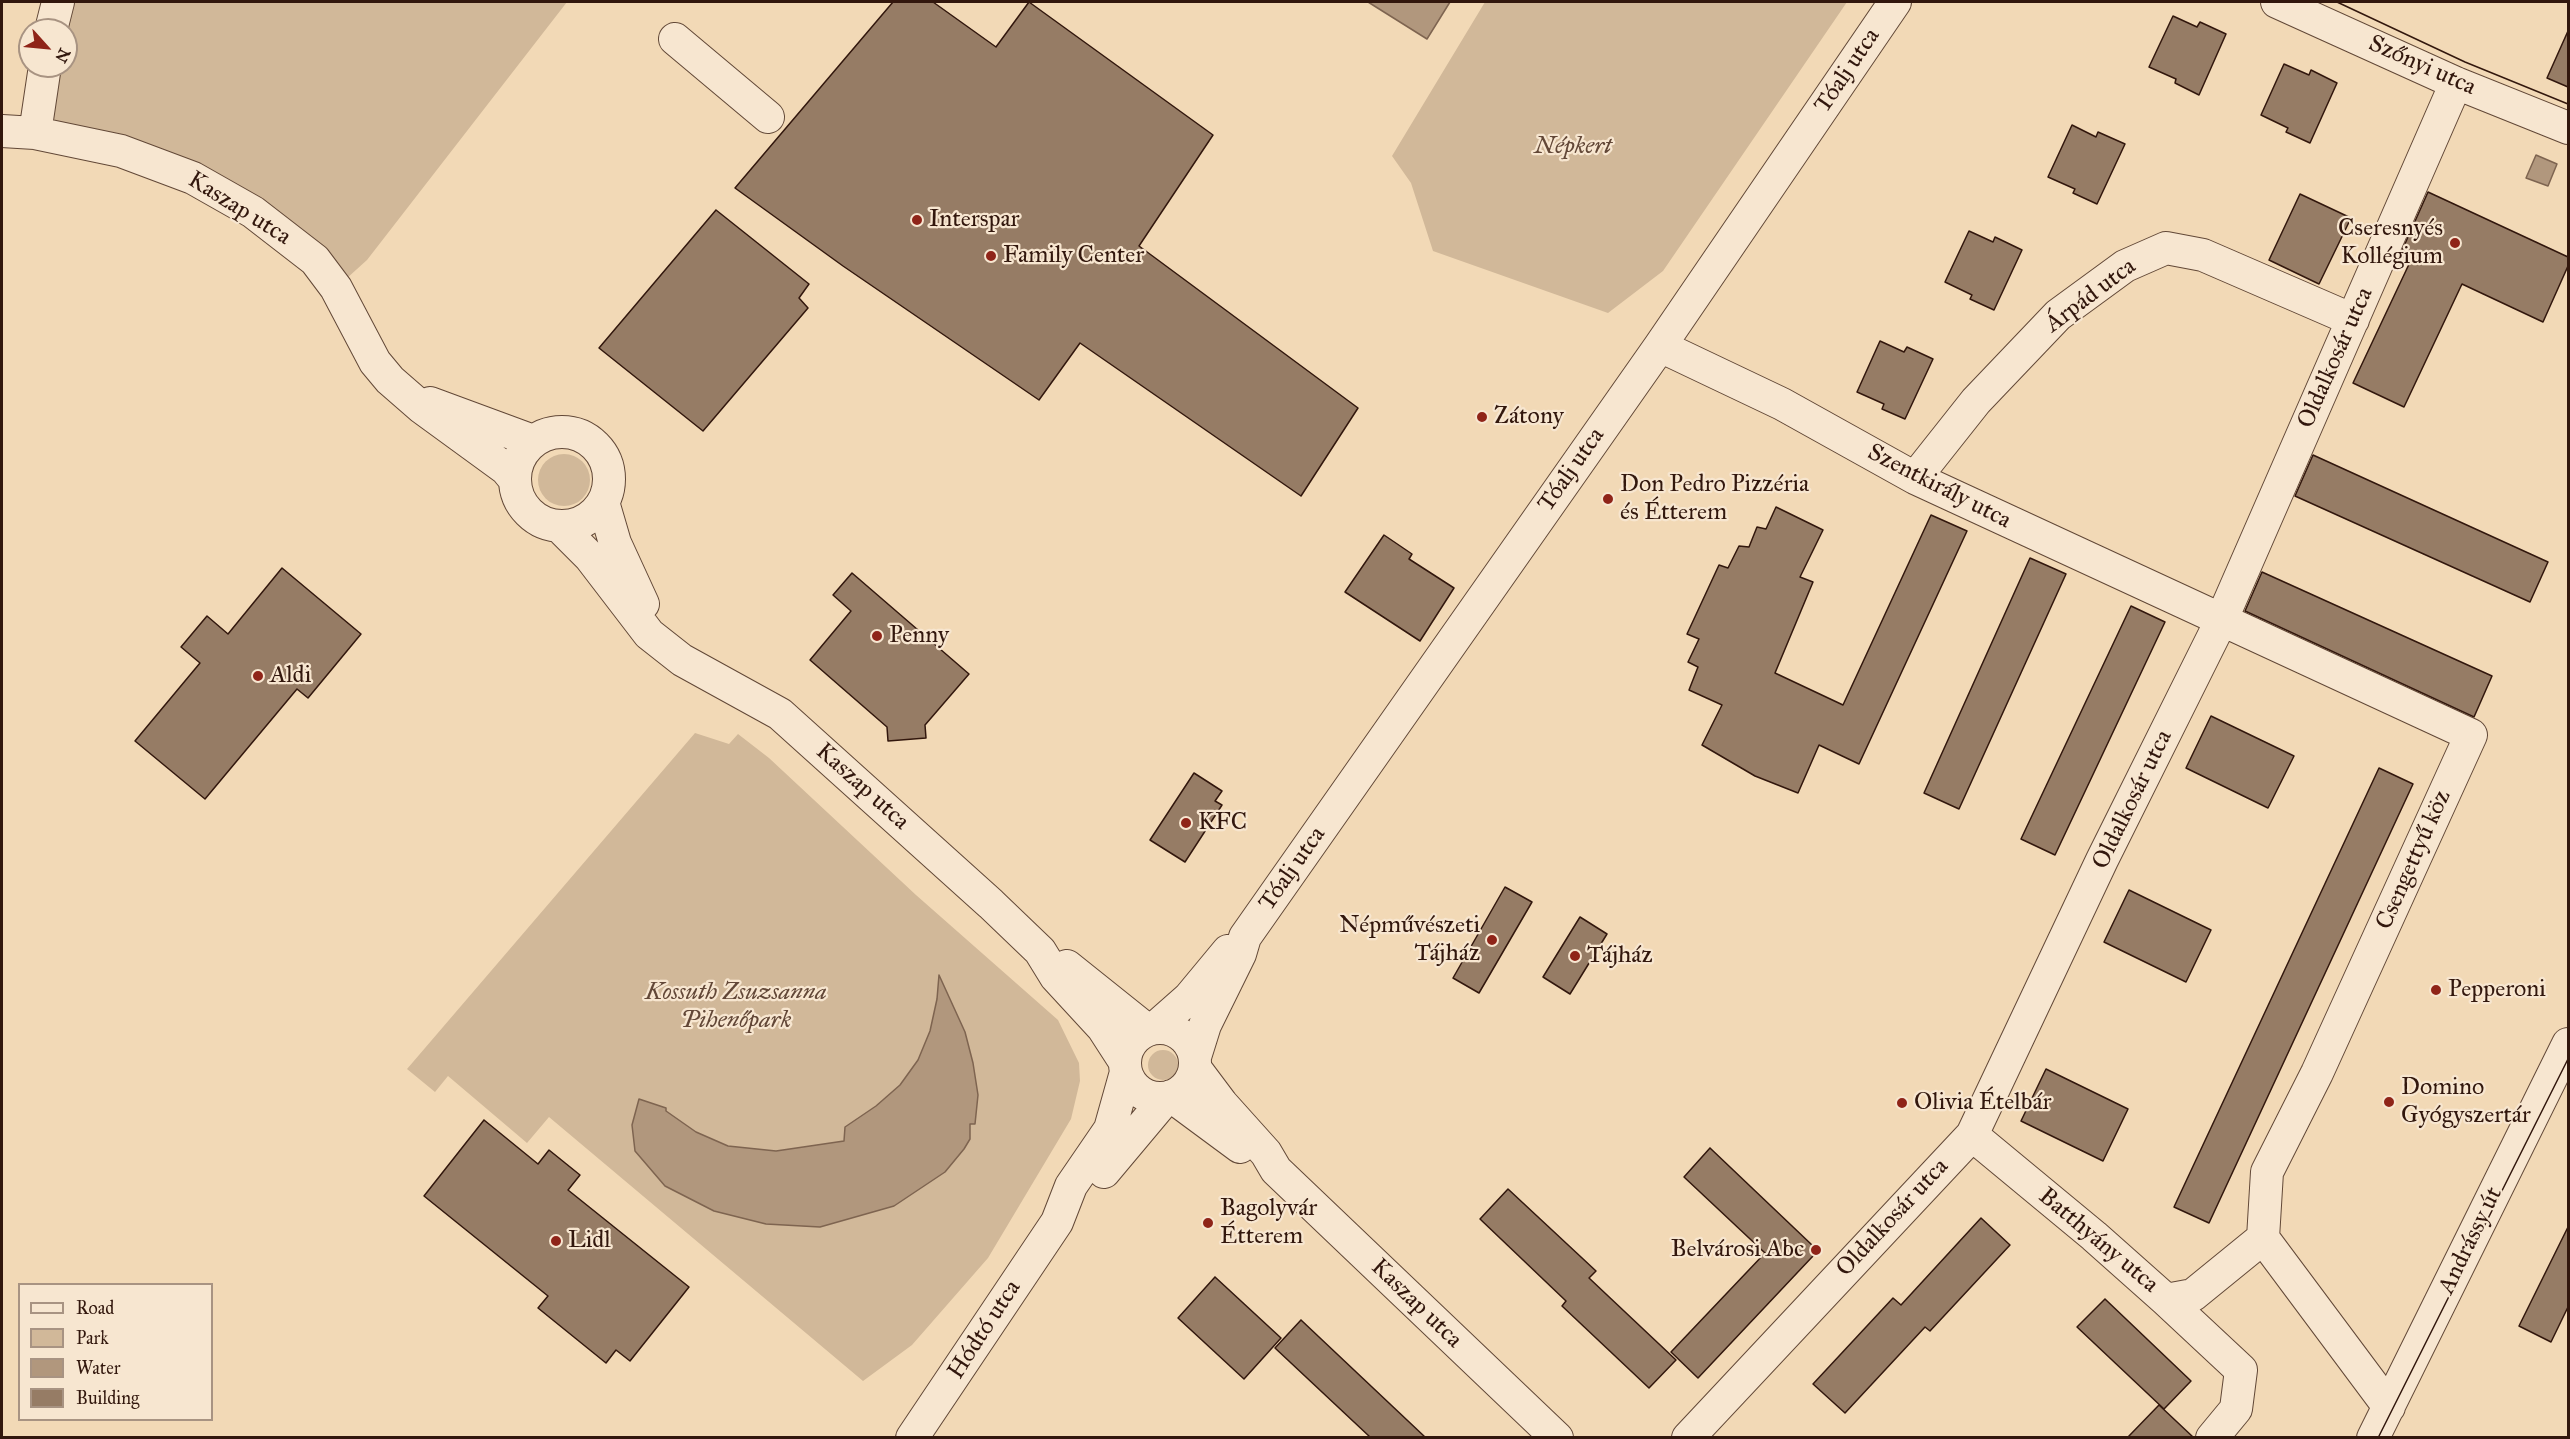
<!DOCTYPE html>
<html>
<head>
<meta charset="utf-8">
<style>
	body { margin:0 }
	#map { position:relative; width:2570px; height:1439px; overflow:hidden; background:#f2d9b6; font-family:"IM FELL Great Primer",serif }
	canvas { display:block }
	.frame { position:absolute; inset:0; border:3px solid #32170d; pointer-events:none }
	.legend { position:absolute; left:18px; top:1283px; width:195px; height:138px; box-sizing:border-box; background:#f7e6d0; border:2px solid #a89382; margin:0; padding:8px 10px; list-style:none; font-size:18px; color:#32170d }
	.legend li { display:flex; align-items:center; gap:12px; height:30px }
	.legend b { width:30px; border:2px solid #a89382 }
	.north { position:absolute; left:18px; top:18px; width:60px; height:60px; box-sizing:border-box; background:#f7e6d0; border:2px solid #a89382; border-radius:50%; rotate:117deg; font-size:16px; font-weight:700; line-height:24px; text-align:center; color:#32170d }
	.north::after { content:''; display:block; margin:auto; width:21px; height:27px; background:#8f2418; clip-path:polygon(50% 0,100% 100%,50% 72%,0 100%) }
</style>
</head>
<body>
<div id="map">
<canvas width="2570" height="1439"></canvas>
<div class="frame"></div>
<ul class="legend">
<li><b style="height:8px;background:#f7e6d0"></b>Road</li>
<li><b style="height:16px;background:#d1b899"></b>Park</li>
<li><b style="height:16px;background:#b1977d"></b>Water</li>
<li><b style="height:16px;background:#967c65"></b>Building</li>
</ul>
<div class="north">N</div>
</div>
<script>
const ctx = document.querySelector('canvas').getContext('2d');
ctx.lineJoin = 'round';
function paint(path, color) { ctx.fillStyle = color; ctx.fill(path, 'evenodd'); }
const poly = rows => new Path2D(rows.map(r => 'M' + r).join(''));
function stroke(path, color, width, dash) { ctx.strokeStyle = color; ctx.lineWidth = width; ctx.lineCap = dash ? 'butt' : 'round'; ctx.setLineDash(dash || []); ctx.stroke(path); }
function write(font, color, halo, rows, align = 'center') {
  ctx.font = font + ' "IM FELL Great Primer",serif'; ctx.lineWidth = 4.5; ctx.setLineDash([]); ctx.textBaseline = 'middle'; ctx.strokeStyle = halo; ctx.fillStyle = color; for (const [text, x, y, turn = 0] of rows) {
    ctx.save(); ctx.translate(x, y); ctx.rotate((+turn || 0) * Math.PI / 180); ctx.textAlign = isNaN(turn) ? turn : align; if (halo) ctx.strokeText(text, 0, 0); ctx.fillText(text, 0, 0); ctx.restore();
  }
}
paint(poly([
	[58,2,567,2,367,260,336,288,253,212,35,133,45,66,66,66,66,30],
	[1485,2,1847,2,1663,271,1608,313,1433,251,1411,183,1392,156],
	'538 480a26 26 0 1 1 52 0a26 26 0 1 1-52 0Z',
	[695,733,729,744,738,734,769,758,916,895,1058,1020,1079,1063,1080,1081,1071,1119,988,1258,912,1345,863,1381,549,1117,527,1143,448,1076,435,1092,407,1069],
	'1148 1065a15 15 0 1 1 30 0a15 15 0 1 1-30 0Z'
]), '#d1b899');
const water = poly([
	[1368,2,1450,2,1427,39,1368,2],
	[2536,155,2557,164,2548,186,2526,178,2536,155],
	[939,975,965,1032,973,1063,978,1095,975,1124,970,1124,970,1139,964,1149,945,1172,894,1206,820,1227,766,1224,714,1211,665,1186,635,1151,632,1125,639,1099,666,1108,666,1111,696,1132,728,1146,776,1151,844,1141,845,1127,876,1106,900,1085,918,1060,930,1031,937,999,939,975]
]);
paint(water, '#b1977d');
stroke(water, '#7e6450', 1.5);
const building = poly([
	[893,2,933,2,996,47,1029,2,1213,135,1139,246,1358,408,1301,496,1080,343,1039,400,843,266,735,188,893,2],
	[2173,16,2197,27,2200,22,2226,34,2199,95,2175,83,2176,79,2149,67,2173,16],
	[2568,31,2568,87,2547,78,2568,31],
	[2284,64,2309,75,2311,70,2337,83,2310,143,2286,132,2288,128,2261,115,2284,64],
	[2072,125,2096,137,2098,132,2125,144,2097,204,2073,193,2075,189,2048,177,2072,125],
	[2428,192,2568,257,2568,266,2543,322,2462,284,2404,407,2353,383,2411,260,2400,255,2428,192],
	[2300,194,2351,218,2319,284,2269,260,2300,194],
	[716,210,809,284,799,298,808,308,703,431,599,348,716,210],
	[1969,231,1993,242,1995,237,2022,250,1994,310,1970,299,1972,295,1945,282,1969,231],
	[1880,341,1904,352,1907,347,1933,359,1905,419,1882,409,1884,404,1857,392,1880,341],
	[2313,455,2548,562,2530,602,2295,496,2313,455],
	[1776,507,1823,530,1800,577,1813,582,1775,673,1843,705,1931,515,1967,531,1859,764,1819,745,1798,793,1755,776,1702,745,1722,705,1689,690,1698,667,1688,662,1699,639,1687,634,1719,565,1728,568,1739,546,1749,547,1757,527,1766,529,1776,507],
	[1384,535,1412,554,1409,559,1454,588,1420,641,1345,592,1384,535],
	[2030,558,2066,574,1959,809,1924,793,2030,558],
	[282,568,361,634,308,698,297,689,205,799,135,741,200,663,181,647,207,616,228,634,282,568],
	[2262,572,2492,676,2474,717,2245,611,2262,572],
	[852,573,969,674,925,725,926,738,888,741,887,727,810,660,851,611,833,595,852,573],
	[2131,606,2165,622,2055,855,2021,839,2131,606],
	[2211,716,2294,756,2268,808,2186,768,2211,716],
	[2379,768,2413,784,2209,1223,2174,1207,2379,768],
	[1194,773,1222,791,1215,801,1222,805,1185,862,1150,840,1194,773],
	[1505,887,1532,902,1479,993,1453,978,1505,887],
	[2129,890,2211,930,2186,982,2104,942,2129,890],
	[1580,917,1607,934,1570,994,1543,977,1580,917],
	[2046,1069,2128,1109,2103,1161,2021,1121,2046,1069],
	[484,1120,538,1164,549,1150,580,1175,568,1190,689,1287,630,1361,616,1350,606,1363,538,1308,548,1296,424,1196,484,1120],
	[1710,1148,1812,1245,1813,1256,1698,1378,1671,1352,1765,1253,1684,1177,1710,1148],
	[1508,1189,1596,1271,1589,1278,1676,1360,1649,1388,1562,1306,1566,1301,1480,1219,1508,1189],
	[1981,1218,2010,1245,1930,1331,1925,1327,1845,1413,1813,1384,1893,1298,1901,1305,1981,1218],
	[2568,1227,2568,1307,2551,1342,2519,1326,2568,1227],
	[1215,1277,1281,1338,1244,1379,1178,1318,1215,1277],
	[2105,1299,2191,1381,2164,1409,2077,1327,2105,1299],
	[1301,1320,1425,1437,1370,1437,1275,1348,1301,1320],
	[2159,1405,2193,1437,2128,1437,2159,1405]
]);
paint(building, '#967c65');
stroke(building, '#32170d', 1.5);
const minor = poly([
	[2277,2,2456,83,2568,128],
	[51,30,58,2],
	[675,39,768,117],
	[2,131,35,133,121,151,193,178,253,212,315,260,336,288,375,362,390,380,421,407,506,469,515,480],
	[35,133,45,66],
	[1660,346,1782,404,1915,478,2471,735,2317,1073,2267,1172,2263,1238],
	[430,403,533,441],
	'515 479a47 47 0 1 1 94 0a47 47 0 1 1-94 0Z',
	[1915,478,1976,401,2058,315,2125,266,2166,248,2203,255,2353,320],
	[603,502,615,543,643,604],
	[559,526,590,557,649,634,682,660,780,714,991,904,1040,951,1056,977,1103,1028,1125,1062],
	[1067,966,1147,1030],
	[1155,1028,1189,998,1228,951],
	'1125 1063a35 35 0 1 1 70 0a35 35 0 1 1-70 0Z',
	[1195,1057,1205,1025,1240,954,1245,937,1660,346,1895,2],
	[1195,1068,1222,1104,1266,1153,1276,1170,1557,1438],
	[1171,1096,1240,1147],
	[1972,1135,2094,1236,2166,1300,2193,1295,2263,1238,2389,1407],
	[1104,1172,1166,1098],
	[2166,1300,2241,1370,2236,1409,2212,1438],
	[912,1438,1057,1222,1071,1186,1110,1129,1126,1072],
	[1688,1438,1972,1135,2102,860,2221,621,2456,83],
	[2373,1438,2568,1044]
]);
stroke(minor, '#624837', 34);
stroke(minor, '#f7e6d0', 32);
stroke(poly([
	[2337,2,2465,62,2568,104],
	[2378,1438,2568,1059]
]), '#32170d', 1.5);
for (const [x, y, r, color] of [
	[917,220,6,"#8f2418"],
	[2455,243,6,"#8f2418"],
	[991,256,6,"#8f2418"],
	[1482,417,6,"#8f2418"],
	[1608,499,6,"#8f2418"],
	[877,636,6,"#8f2418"],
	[258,676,6,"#8f2418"],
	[1186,823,6,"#8f2418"],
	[1492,940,6,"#8f2418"],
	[1575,956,6,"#8f2418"],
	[2436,990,6,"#8f2418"],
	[2389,1102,6,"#8f2418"],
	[1902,1103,6,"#8f2418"],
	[1208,1223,6,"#8f2418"],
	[556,1241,6,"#8f2418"],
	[1816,1250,6,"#8f2418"]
]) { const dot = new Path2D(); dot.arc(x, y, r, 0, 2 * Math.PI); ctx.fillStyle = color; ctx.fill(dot); stroke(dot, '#f7e6d0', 2); }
write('24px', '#32170d', '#f7e6d0', [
	["Szőnyi utca",2422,66,24],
	["Tóalj utca",1848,71,-56],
	["Kaszap utca",239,209,32],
	["Árpád utca",2091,296,-37],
	["Oldalkosár utca",2336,358,-66],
	["Tóalj utca",1572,470,-55],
	["Szentkirály utca",1939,487,27],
	["Kaszap utca",862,787,42],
	["Oldalkosár utca",2133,800,-64],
	["Csengettyű köz",2414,860,-66],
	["Tóalj utca",1293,869,-55],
	["Oldalkosár utca",1893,1218,-47],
	["Batthyány utca",2098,1241,40],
	["Andrássy út",2471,1241,-64],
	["Kaszap utca",1416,1304,44],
	["Hódtó utca",985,1330,-57]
]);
write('italic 24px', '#624737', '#f7e6d0', [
	["Népkert",1573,147],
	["Kossuth Zsuzsanna",736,993],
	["Pihenőpark",736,1021]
]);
write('24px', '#32170d', '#f7e6d0', [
	["Interspar",929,220],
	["Cseresnyés",2443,229,"right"],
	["Kollégium",2443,257,"right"],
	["Family Center",1003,256],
	["Zátony",1494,417],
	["Don Pedro Pizzéria",1620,485],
	["és Étterem",1620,513],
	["Penny",889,636],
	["Aldi",270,676],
	["KFC",1198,823],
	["Népművészeti",1480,926,"right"],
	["Tájház",1480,954,"right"],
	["Tájház",1587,956],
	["Pepperoni",2448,990],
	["Domino",2401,1088],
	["Gyógyszertár",2401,1116],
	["Olivia Ételbár",1914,1103],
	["Bagolyvár",1220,1209],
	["Étterem",1220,1237],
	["Lidl",568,1241],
	["Belvárosi Abc",1804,1250,"right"]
], 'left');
</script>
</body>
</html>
